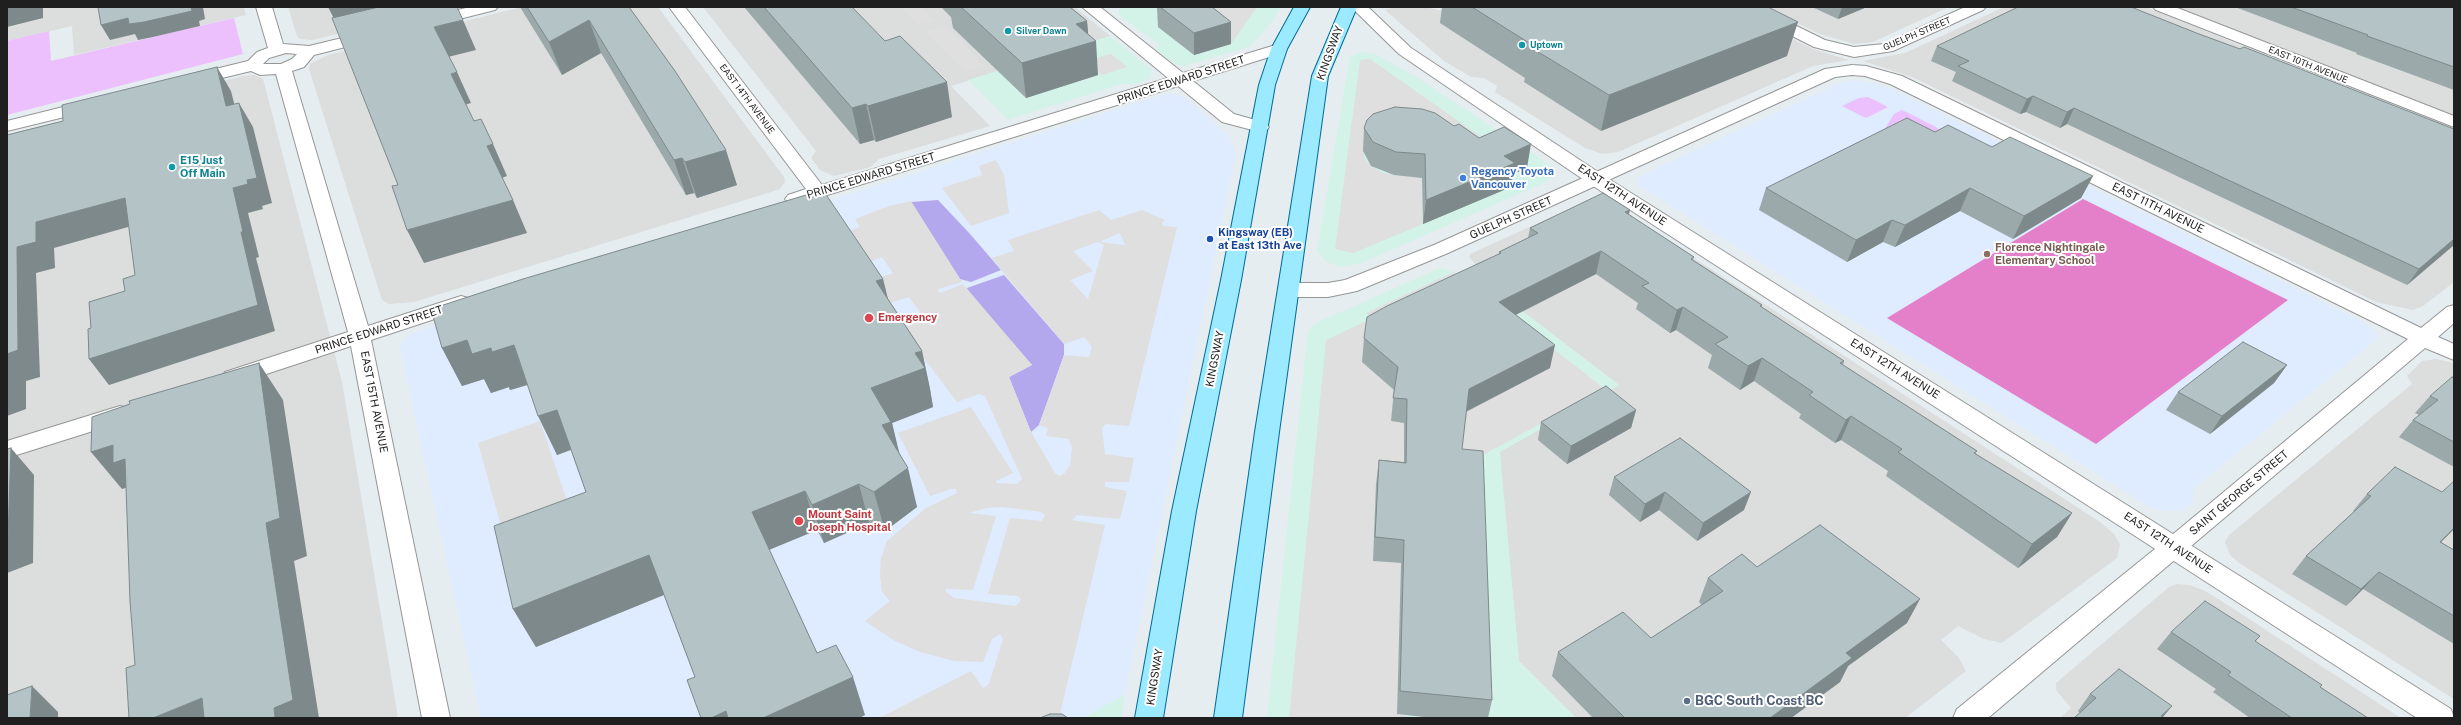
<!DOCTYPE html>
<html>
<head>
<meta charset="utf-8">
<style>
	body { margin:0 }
	#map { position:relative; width:2461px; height:725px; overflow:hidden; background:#e5edf0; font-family:"Public Sans",sans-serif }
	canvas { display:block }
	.frame { position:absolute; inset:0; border:8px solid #1f1f1f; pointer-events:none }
</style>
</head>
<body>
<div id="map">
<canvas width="2461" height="725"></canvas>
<div class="frame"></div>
</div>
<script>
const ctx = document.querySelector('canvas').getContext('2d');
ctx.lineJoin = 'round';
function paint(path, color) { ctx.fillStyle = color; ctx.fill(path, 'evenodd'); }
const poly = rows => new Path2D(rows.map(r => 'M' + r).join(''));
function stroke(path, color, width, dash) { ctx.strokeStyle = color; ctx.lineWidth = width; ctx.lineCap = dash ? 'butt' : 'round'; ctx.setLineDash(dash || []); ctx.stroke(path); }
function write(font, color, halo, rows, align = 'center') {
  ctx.font = font + ' "Public Sans",sans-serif'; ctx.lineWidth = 4; ctx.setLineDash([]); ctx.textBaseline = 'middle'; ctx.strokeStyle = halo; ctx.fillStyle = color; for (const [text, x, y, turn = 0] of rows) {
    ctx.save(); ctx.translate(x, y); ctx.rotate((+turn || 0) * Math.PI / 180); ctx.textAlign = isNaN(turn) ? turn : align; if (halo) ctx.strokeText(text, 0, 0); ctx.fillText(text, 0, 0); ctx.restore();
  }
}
paint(poly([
	[7,7,244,7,246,15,74,55,72,26,7,41],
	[288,7,453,7,312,40,300,39,297,36],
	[522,7,658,7,784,177,785,182,780,189,771,192,414,302,389,304,382,300,309,69,310,64,328,55],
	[703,7,1075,7,1110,36,951,86,990,126,879,159,871,167,834,176,820,170,811,158,816,151],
	[1395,7,1424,7,1443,11,1463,7,1724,7,1813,49,1849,60,1813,66,1618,152,1602,154,1585,148,1495,92,1497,86,1484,78,1471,77,1444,61,1385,10],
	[1764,7,1949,7,1873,42,1854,44,1820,34],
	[2004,7,2145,7,2454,130,2454,282,2423,306,2413,310,2376,302,1912,77,1863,61,1905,53],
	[2177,7,2361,7,2454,40,2454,116],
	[254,75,263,79,342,382,398,718,7,718,7,135,243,76],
	[1587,201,1612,205,2100,522,2114,534,2120,544,2117,558,2002,643,1984,639,1958,626,1941,640,1959,658,1966,671,1905,718,1576,718,1519,661,1499,452,1619,385,1470,271,1478,267,1469,257,1470,254],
	[2436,359,2454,363,2454,699,2239,563,2230,555,2225,542,2229,535,2412,384,2407,376,2422,361],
	[2177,584,2189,585,2203,590,2220,600,2401,718,2060,718,2071,708,2056,690,2056,683,2169,587]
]), '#dcdddd');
paint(poly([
	[1122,7,1281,7,1271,23,1249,47,1184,66,1175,64,1157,50,1158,44,1120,16,1118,12],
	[1110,36,1151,69,1151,78,1136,84,1121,84,1008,120,968,80],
	[1360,52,1373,53,1410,73,1550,165,1555,174,1546,182,1362,263,1343,267,1327,262,1317,251,1350,57],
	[1440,268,1461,274,1470,271,1619,385,1500,452,1519,661,1576,718,1267,718,1308,331,1316,323],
	[1125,694,1121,718,1083,718]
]), '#d3f2e8');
paint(poly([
	[1854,81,1872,83,1892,89,2360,320,2374,330,2377,339,2194,488,2193,502,2182,511,2163,511,2148,506,1638,185,1639,178,1644,174,1842,82],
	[1172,94,1185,98,1228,135,1236,152,1125,694,1083,718,481,718,400,348,403,340,418,331,1162,95]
]), '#dfebff');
paint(poly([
	[938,200,970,234,1001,270,971,282,960,279,911,202],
	[1004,275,1064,344,1064,355,1039,425,1031,432,1009,377,1032,365,970,295,967,288]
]), '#b3a8ed');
paint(poly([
	[234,18,243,54,7,115,7,41,49,31,51,61],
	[1868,97,1888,107,1866,118,1842,106,1859,98],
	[1902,110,1936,127,1950,141,1883,132,1894,114]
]), '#ecc0fc');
paint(poly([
	[2083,199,2288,300,2096,444,1887,318]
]), '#e47fca');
paint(poly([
	[900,7,924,7,926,9,924,10,934,20,918,25],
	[1197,7,1257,7,1231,44],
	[945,26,986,66,966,72,925,32],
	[1111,54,1127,67,1102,75,1086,61],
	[1370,59,1501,151,1363,151,1365,159,1371,166,1381,172,1394,175,1422,176,1423,224,1353,253,1335,249,1360,60],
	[996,160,1004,175,1009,213,971,226,942,188,982,175,979,166],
	[911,201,962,282,938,289,938,291,941,293,963,284,1032,365,1009,377,1031,432,1055,473,1059,476,1065,473,1070,465,1072,448,1069,439,1046,436,1048,428,1039,425,1064,355,1088,357,1090,355,1092,347,1084,337,1064,344,991,258,1014,251,1008,240,1099,210,1111,220,1142,210,1165,220,1162,223,1163,226,1177,227,1129,426,1106,424,1102,428,1105,454,1134,458,1129,482,1105,482,1105,487,1127,491,1120,519,1077,515,1072,520,1105,525,1059,718,879,718,971,671,983,688,989,684,1003,639,1000,634,992,639,983,662,954,661,920,652,895,641,865,621,890,601,882,592,880,576,881,558,887,541,926,508,957,493,956,489,951,489,930,496,898,433,971,407,1013,473,996,481,996,483,1017,484,1022,479,985,396,979,394,957,402,902,329,925,319,909,297,886,304,871,281,893,273,882,257,862,265,840,234,860,227,855,219,889,206],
	[1120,233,1125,245,1100,242,1110,237],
	[1098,242,1104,245,1088,299,1070,280,1093,271,1073,251],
	[1003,507,1041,512,1045,515,1042,521,1010,518,988,594,1018,596,1021,599,1019,603,1015,606,954,598,945,591,946,589,973,590,996,516,969,513,986,508],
	[1454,272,1605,389,1479,457,1373,561,1401,563,1397,714,1408,716,1408,718,1289,718,1326,340,1366,321,1362,361,1395,391,1463,431,1384,329,1366,313],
	[540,421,567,501,501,526,478,443]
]), '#dfdfdf');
const minor = poly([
	[256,7,272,7,283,44,309,46,371,31,379,36,377,39,314,55,304,67,292,71,368,326,461,296,468,298,471,303,468,308,371,340,450,718,422,718,351,346,233,385,225,382,222,377,225,372,348,332,276,74,260,75,251,71,193,85,187,84,185,80,187,76,248,61,257,52,268,48,256,7],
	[286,53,297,54,292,59,281,64,263,64,269,58,286,53],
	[470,7,498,7,495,10,431,26,423,21,425,18,470,7],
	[669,7,685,7,822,185,1168,78,1082,7,1100,7,1183,73,1279,44,1285,46,1287,49,1285,52,1193,81,1234,114,1266,123,1269,127,1266,131,1260,132,1222,122,1178,86,795,205,788,203,785,199,788,195,806,189,669,7],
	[1738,7,1758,7,1825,40,1854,47,1884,44,1965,7,1986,7,1983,10,1893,51,1854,57,1814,47,1741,10,1738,7],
	[2153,7,2175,7,2454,116,2454,127,2156,10,2153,7],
	[1852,65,1866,66,1902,76,2421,328,2447,307,2454,305,2454,323,2438,337,2454,344,2454,360,2425,348,1988,718,1953,718,1957,709,2166,540,2408,339,1890,84,1865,76,1852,75,1835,77,1448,253,1357,291,1328,297,1289,297,1282,295,1279,290,1282,285,1289,283,1328,283,1345,280,1434,245,1825,69,1852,65],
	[91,100,97,101,100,105,97,109,7,131,7,121,91,100],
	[120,406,128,408,131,414,128,420,7,458,7,441,120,406]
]);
const tertiary = poly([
	[1351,7,1368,7,1411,48,1604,176,2451,709,2454,718,2417,718,1590,184,1399,54,1351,7]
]);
const primary = poly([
	[1294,7,1310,7,1287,49,1275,85,1241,280,1196,511,1163,718,1135,718,1172,511,1221,280,1259,85,1271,49,1294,7],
	[1341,7,1357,7,1328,76,1279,432,1242,718,1214,718,1255,432,1312,76,1341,7]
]);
stroke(minor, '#969696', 2);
stroke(tertiary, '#969696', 2);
stroke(primary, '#006a9a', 2);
paint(minor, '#fff');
paint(tertiary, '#fff');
paint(primary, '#9beaff');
paint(poly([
	[520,7,629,7,737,185,697,198,694,193,686,195,601,53,562,75],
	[744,7,852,7,952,117,876,142,874,140,860,144],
	[941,7,1070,7,1087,21,1088,34,1098,75,1026,98,953,28,951,17],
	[1157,7,1212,7,1231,22,1231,44,1194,55,1158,27],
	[1442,7,1768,7,1787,56,1601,131,1524,82,1525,78,1440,23],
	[1812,7,1867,7,1838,19],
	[2235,7,2454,7,2454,90,2356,54,2357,53],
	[2199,34,2454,129,2454,245,2407,285,2067,124,2060,128,2026,112,2020,114,1952,81,1956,72,1931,61,1937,46],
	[1454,126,1527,168,1513,174,1511,187,1423,224,1422,178,1394,175,1371,166,1363,151,1364,128],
	[1935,132,2093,176,2081,198,2013,239,1960,211,1895,247,1883,242,1847,262,1759,210,1766,188],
	[1629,215,1694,257,1693,260,1762,305,1761,307,1844,361,1843,365,1977,451,1975,454,2072,513,2057,537,2018,568,1886,476,1888,471,1841,440,1835,443,1799,418,1801,414,1754,381,1740,390,1708,368,1712,355,1676,330,1670,333,1636,309,1638,303,1596,274,1516,315,1550,368,1466,412,1462,449,1492,700,1488,718,1433,718,1397,714,1401,563,1373,561,1376,484,1379,460,1404,462,1404,423,1391,421,1394,390,1362,362,1364,338,1499,254,1499,252,1528,238,1530,228],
	[883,279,888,299,922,351,930,389,933,407,892,423,899,454,917,507,885,531,869,523,824,543,817,530,769,550,817,653,865,715,859,718,701,718,695,677,664,595,536,647,513,609,586,492,571,450,557,455,528,385,510,390,509,387,491,393,484,379,462,386,442,348],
	[2287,365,2274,383,2210,434,2166,410,2178,392],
	[2454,378,2454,467,2399,437,2413,420,2419,415,2415,413,2430,396],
	[1636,410,1631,428,1567,464,1538,440,1541,422],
	[1614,477,1744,510,1697,541,1659,510,1640,522,1609,495],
	[2442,492,2454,529,2441,542,2454,550,2454,644,2363,589,2346,606,2292,574,2306,556,2354,512,2353,511,2367,494],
	[1757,567,1907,623,1848,666,1840,682,1791,718,1593,718,1552,676,1558,652,1651,638,1702,605,1699,602,1708,578],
	[2171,632,2260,636,2255,642,2320,687,2368,718,2250,718,2213,692,2216,689,2157,649],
	[2090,694,2172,706,2163,717,2080,713,2078,711]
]), '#9ba9aa');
paint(poly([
	[7,7,43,7,43,18,7,27],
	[191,7,203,7,205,19,199,21,200,26,153,37,138,40,135,34,110,40,101,25,128,18],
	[328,7,454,7,343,36],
	[1842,7,1867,7,1838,19],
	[463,20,476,50,448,57,434,27],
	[589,20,601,53,562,75,549,42],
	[1087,21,1089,43,1096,41,1098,75,1026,98,1022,63,1076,24],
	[1231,22,1231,44,1194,55,1194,33],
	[1798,22,1787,56,1601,131,1609,95],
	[217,67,231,91,241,131,226,106],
	[457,72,471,103,464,105,451,74],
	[947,82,952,117,876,142,868,106],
	[2033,96,2026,112,2020,114,2027,99],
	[239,103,253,127,272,203,262,206,263,209,248,213,259,257,256,258,275,331,109,385,89,359,241,232,233,188,247,180],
	[866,104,874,140,860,144,852,108],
	[2074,108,2067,124,2060,128,2067,112],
	[493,144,507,176,502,178,487,146],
	[1531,144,1527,168,1513,174,1511,187,1423,224,1426,200,1504,156],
	[726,150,737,185,697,198,685,162],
	[682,158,694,193,686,195,674,160],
	[2093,176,2081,198,2013,239,2024,216],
	[1970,188,1960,211,1895,247,1905,225],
	[125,198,142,223,54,248,55,268,36,273,40,377,26,381,26,409,7,416,7,354,17,247,36,222],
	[513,200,527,233,424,263,407,230],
	[1630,210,1624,232,1625,212],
	[1892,220,1883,242,1847,262,1856,240],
	[2454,239,2454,245,2407,285,2419,269],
	[1601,251,1596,274,1495,325,1499,302],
	[883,279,892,316,876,281],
	[1683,307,1676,330,1670,333,1677,310],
	[467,340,491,348,514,345,533,383,510,390,509,387,491,393,484,379,462,386,442,348],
	[1555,345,1550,368,1465,412,1469,389],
	[922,351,930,389,933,407,892,423,901,460,891,464,871,388,915,353],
	[1762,358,1754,381,1740,390,1748,366],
	[259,363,283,400,307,556,294,561,319,718,275,718,274,708,266,523],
	[2287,365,2274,383,2210,434,2222,416],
	[557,410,575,448,557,455,538,416],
	[1636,410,1631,428,1567,464,1571,446],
	[1851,416,1841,440,1835,443,1846,420],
	[113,445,125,459,132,486,122,489,91,452],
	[11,448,34,475,33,563,7,573,7,537],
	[908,468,917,507,885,531,874,492],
	[859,484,869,523,824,543,812,505],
	[805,491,817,530,766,551,752,512],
	[1665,492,1659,510,1640,522,1645,504],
	[1751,492,1744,510,1697,541,1703,523],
	[2072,513,2057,537,2018,568,2032,544],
	[2454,528,2454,529,2424,559,2440,542],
	[649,555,666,594,536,647,513,609],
	[2379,572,2363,589,2346,606,2361,589],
	[1920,599,1907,623,1848,666,1840,682,1791,718,1770,718,1846,653],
	[853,677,865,715,859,718,763,718],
	[32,686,58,712,58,718,30,718],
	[202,698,219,718,153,718],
	[2172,706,2162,718,2160,718],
	[726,711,729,718,711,718]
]), '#7e898b');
const building = poly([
	[98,7,191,7,192,11,144,22,129,24,128,18,101,25,98,7],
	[379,7,457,7,463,20,434,27,457,72,451,74,474,121,481,119,493,144,487,146,513,200,407,230,392,186,398,185,332,18,379,7],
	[527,7,629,7,675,71,726,150,685,162,682,158,674,160,589,20,549,42,527,7],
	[764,7,852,7,885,41,900,36,947,82,868,106,866,104,852,108,764,7],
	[961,7,1070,7,1087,21,1076,24,1096,41,1022,63,961,7],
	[1160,7,1212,7,1231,22,1194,33,1160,7],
	[1472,7,1768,7,1798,22,1609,95,1530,47,1534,46,1472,7],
	[2018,7,2131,7,2199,34,2240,49,2244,47,2454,129,2454,239,2419,269,2074,108,2067,112,2033,96,2027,99,1958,66,1969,61,1937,46,2018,7],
	[2291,7,2454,7,2454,67,2367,36,2368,35,2291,7],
	[217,67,226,106,239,103,257,178,247,180,248,184,233,188,243,232,241,232,258,305,89,359,88,329,91,328,89,302,125,291,123,279,135,275,125,198,36,222,36,242,17,247,18,350,7,354,7,135,63,121,62,105,217,67],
	[1395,107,1422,109,1435,113,1454,126,1459,124,1479,138,1504,127,1531,144,1504,156,1515,163,1426,200,1425,154,1396,152,1373,142,1364,128,1367,120,1373,114,1395,107],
	[1907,118,1935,132,1948,125,1992,147,2010,137,2093,176,2024,216,1970,188,1905,225,1892,220,1856,240,1766,188,1907,118],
	[823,190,883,279,876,281,922,351,915,353,925,368,871,388,891,422,882,425,908,468,874,492,859,484,812,505,805,491,752,512,817,653,836,645,853,677,763,718,728,718,726,711,711,718,701,718,687,680,695,677,649,555,513,609,494,526,586,492,557,410,538,416,514,345,492,352,491,348,472,354,467,340,442,348,431,309,523,279,823,190],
	[1603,193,1630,210,1625,212,1694,257,1691,259,1762,305,1760,306,1844,361,1840,363,1977,451,1974,453,2072,513,2032,544,1898,452,1902,449,1851,416,1846,420,1809,395,1813,392,1762,358,1748,366,1715,344,1728,337,1683,307,1677,310,1642,286,1649,283,1601,251,1499,302,1555,345,1469,389,1462,449,1483,451,1492,700,1400,691,1404,540,1375,537,1379,460,1406,463,1407,399,1393,398,1398,367,1364,338,1367,317,1387,306,1501,253,1499,252,1538,233,1530,228,1603,193],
	[2243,342,2287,365,2222,416,2178,392,2243,342],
	[259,363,280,518,266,523,293,700,274,708,275,718,204,718,202,698,153,718,129,718,126,668,135,665,130,601,125,459,113,463,113,445,91,452,92,417,130,404,129,401,259,363],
	[2452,377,2454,378,2454,442,2413,420,2438,400,2430,396,2452,377],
	[1606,386,1636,410,1571,446,1541,422,1606,386],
	[1680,438,1751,492,1703,523,1665,492,1645,504,1614,477,1680,438],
	[11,448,8,537,7,537,7,449,11,448],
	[2395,467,2442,492,2454,481,2454,528,2440,542,2454,550,2454,616,2379,572,2361,589,2306,556,2371,496,2367,494,2395,467],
	[1820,525,1920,599,1846,653,1852,658,1770,718,1625,718,1558,652,1623,612,1651,638,1723,591,1708,578,1742,554,1757,567,1820,525],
	[2205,601,2260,636,2255,641,2322,685,2320,687,2368,718,2292,718,2228,675,2231,672,2171,632,2205,601],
	[2119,669,2172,706,2161,716,2164,718,2074,718,2096,698,2090,694,2119,669],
	[32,686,30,718,7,718,7,695,32,686],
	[1050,714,1062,714,1068,718,1040,718,1050,714]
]);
paint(building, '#b4c4c6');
stroke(building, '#7e898b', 1);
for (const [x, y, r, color] of [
	[1008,31,4,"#0f9aa8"],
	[1522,45,4,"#0f9aa8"],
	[172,167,4,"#0f9aa8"],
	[1463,178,4,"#3f7fe0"],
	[1210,239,4,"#1a4fb4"],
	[1987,254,4,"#8d6e63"],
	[869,318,5,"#e0444e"],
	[799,521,5,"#e0444e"],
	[1687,701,4,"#5c6f8a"]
]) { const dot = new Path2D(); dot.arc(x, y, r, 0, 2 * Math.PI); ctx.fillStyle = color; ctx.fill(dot); stroke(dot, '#fff', 1.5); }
write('bold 9px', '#0d838f', '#fff', [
	["Silver Dawn",1016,31],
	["Uptown",1530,45]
], 'left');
write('9px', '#1f1f1f', '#fff', [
	["GUELPH STREET",1917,34,-23],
	["EAST 10TH AVENUE",2308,65,22],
	["EAST 14TH AVENUE",747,99,53]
]);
write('11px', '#1f1f1f', '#fff', [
	["KINGSWAY",1330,53,-70],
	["PRINCE EDWARD STREET",1181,80,-18],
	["PRINCE EDWARD STREET",871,176,-17],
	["EAST 12TH AVENUE",1622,195,33],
	["EAST 11TH AVENUE",2158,208,26],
	["GUELPH STREET",1511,218,-24],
	["PRINCE EDWARD STREET",379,330,-18],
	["KINGSWAY",1215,359,-79],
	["EAST 12TH AVENUE",1895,369,32],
	["EAST 15TH AVENUE",374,402,79],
	["SAINT GEORGE STREET",2239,493,-40],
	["EAST 12TH AVENUE",2168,543,33],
	["KINGSWAY",1155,677,-81]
]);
write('bold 11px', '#0d838f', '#fff', [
	["E15 Just",180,161],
	["Off Main",180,174]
], 'left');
write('bold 11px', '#366cbe', '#fff', [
	["Regency Toyota",1471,172],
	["Vancouver",1471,185]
], 'left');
write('bold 11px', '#164399', '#fff', [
	["Kingsway (EB)",1218,233],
	["at East 13th Ave",1218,246]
], 'left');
write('bold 11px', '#785e54', '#fff', [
	["Florence Nightingale",1995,248],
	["Elementary School",1995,261]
], 'left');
write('bold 11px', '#be3a42', '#fff', [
	["Emergency",878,318],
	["Mount Saint",808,515],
	["Joseph Hospital",808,528]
], 'left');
write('bold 13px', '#4e5e75', '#fff', [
	["BGC South Coast BC",1695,701]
], 'left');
</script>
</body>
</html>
